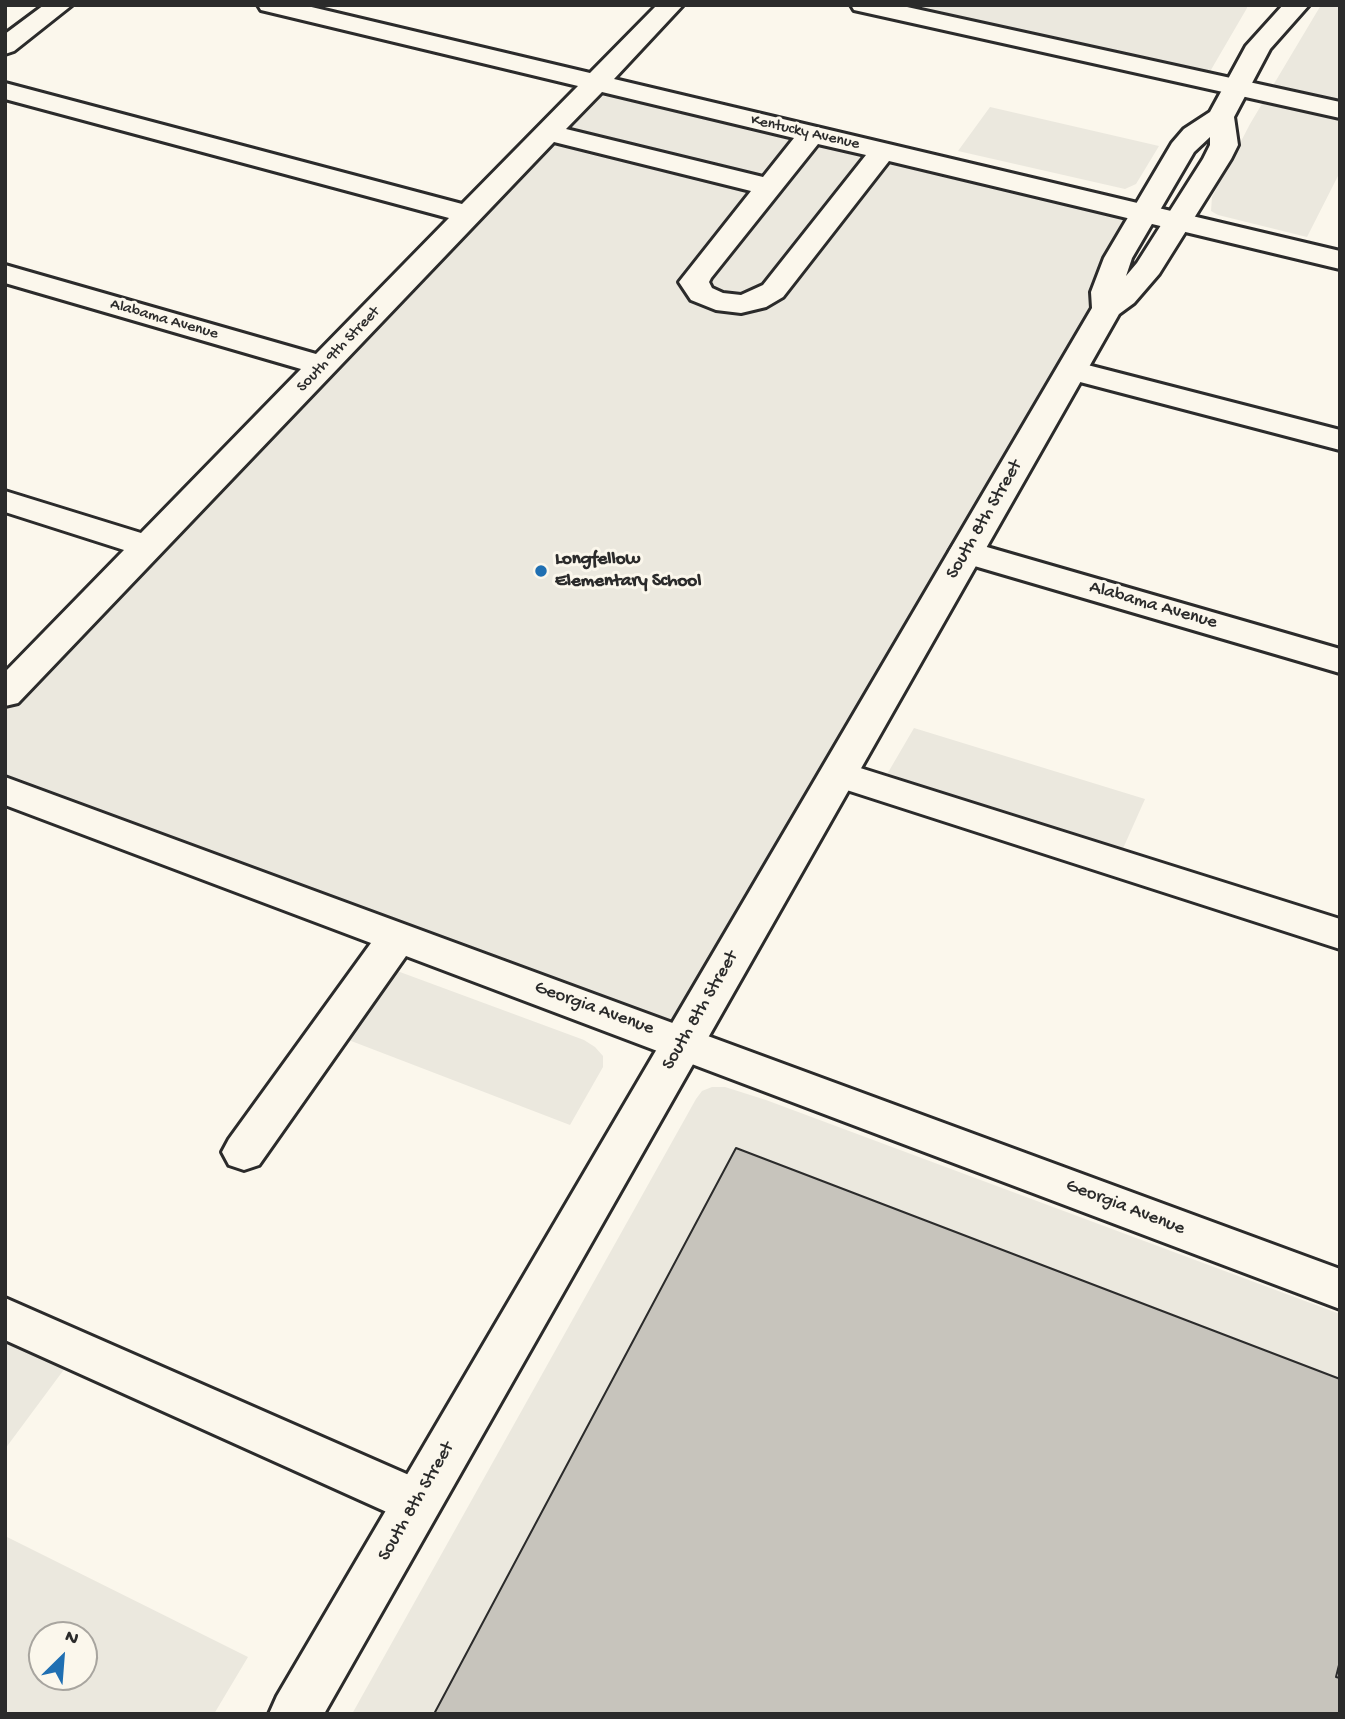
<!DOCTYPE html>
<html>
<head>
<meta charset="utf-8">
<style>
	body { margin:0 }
	#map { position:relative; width:1345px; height:1719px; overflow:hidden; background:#fbf7ec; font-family:"Gochi Hand",sans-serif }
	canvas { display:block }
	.frame { position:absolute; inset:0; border:7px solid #2b2b2b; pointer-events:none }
	.north { position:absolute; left:28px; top:1621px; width:70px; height:70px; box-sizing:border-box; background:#fbf7ec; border:2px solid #a8a59f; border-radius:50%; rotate:25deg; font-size:19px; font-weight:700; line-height:28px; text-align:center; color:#2b2b2b }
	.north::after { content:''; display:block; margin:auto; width:24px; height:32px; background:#1f6fb2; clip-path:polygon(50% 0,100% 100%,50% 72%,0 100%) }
</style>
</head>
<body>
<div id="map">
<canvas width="1345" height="1719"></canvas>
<div class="frame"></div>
<div class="north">N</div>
</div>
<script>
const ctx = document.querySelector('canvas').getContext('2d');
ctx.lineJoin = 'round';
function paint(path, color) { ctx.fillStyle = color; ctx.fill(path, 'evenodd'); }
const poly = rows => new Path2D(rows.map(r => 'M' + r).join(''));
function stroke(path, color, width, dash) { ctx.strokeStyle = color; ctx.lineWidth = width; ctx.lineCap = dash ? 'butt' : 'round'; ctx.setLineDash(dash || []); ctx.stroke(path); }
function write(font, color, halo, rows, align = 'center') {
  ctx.font = font + ' "Gochi Hand",sans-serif'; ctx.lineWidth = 6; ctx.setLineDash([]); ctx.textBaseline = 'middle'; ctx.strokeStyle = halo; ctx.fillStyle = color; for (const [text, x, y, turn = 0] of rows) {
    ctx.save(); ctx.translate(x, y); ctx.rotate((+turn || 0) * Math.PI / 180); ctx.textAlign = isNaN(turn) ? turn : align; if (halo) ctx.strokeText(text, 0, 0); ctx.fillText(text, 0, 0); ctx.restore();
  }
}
paint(poly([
	[887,5,1247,5,1247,8,1208,75],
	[1321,5,1340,5,1340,172,1307,237,1218,215,1211,211,1212,197,1250,124],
	[597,83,1143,214,1106,292,683,1042,5,790,5,694],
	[990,107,1159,146,1136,184,1125,189,958,151],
	[914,728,1145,799,1121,853,886,776],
	[381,965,584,1040,595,1047,603,1056,603,1067,570,1125,333,1034],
	[712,1087,725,1087,766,1100,1340,1314,1340,1714,352,1714,696,1099,702,1091],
	[5,1325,74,1356,5,1449],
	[5,1536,248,1657,214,1714,5,1714],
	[42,1635,84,1635,84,1677,42,1677]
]), '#ebe8de');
const building = poly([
	[736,1148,1340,1379,1340,1661,1336,1677,1340,1678,1340,1714,434,1714,736,1148]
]);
paint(building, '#c7c4bc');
stroke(building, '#2b2b2b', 2);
const minor = poly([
	[44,5,72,5,14,51,5,54,5,34,44,5],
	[258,5,303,5,590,73,657,5,683,5,614,79,1340,251,1340,269,889,161,783,297,766,307,741,313,716,310,691,300,679,282,751,191,554,142,18,703,5,706,5,672,124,550,5,512,5,491,141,533,301,369,5,283,5,265,316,354,449,218,5,99,5,83,462,204,578,86,261,10,258,5],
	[602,92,794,138,763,177,566,129,602,92],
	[818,144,866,155,763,285,741,295,723,293,712,288,709,282,711,278,818,144],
	[851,5,898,5,1340,102,1340,118,854,10,851,5],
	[1072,361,1340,430,1340,450,1061,377,1057,370,1061,363,1072,361],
	[966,541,1340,649,1340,673,954,560,949,552,954,544,966,541],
	[838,761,1340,919,1340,949,825,783,819,774,825,765,838,761],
	[5,777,1340,1269,1340,1309,406,956,259,1165,244,1170,229,1165,222,1152,229,1139,371,943,5,805,5,777],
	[5,1298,434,1486,441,1502,434,1518,417,1525,400,1518,5,1340,5,1298]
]);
const major = poly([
	[1283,5,1309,5,1270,49,1234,117,1238,145,1231,159,1159,274,1134,303,1119,314,324,1714,269,1714,277,1696,1092,308,1091,292,1104,258,1172,143,1184,129,1210,112,1246,46,1283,5],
	[1210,137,1210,145,1203,159,1137,263,1126,276,1132,258,1194,152,1210,137]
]);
stroke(minor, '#2b2b2b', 6);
stroke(major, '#2b2b2b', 6);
paint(minor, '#fbf7ec');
paint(major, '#fbf7ec');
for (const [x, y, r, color] of [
	[541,571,7,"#1f6fb2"]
]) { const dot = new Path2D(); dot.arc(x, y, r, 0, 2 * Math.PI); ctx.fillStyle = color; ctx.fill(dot); stroke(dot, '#fbf7ec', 2.5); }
write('16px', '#2b2b2b', '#fbf7ec', [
	["Kentucky Avenue",805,133,13],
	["Alabama Avenue",164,320,16],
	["South 9th Street",339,350,-46]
]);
write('19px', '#2b2b2b', '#fbf7ec', [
	["South 8th Street",985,520,-60],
	["Alabama Avenue",1153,606,16],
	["Georgia Avenue",594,1009,20],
	["South 8th Street",701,1011,-60],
	["Georgia Avenue",1125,1208,21],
	["South 8th Street",417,1502,-60]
]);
write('bold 19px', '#2b2b2b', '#fbf7ec', [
	["Longfellow",555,560],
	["Elementary School",555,582]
], 'left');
</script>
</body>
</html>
